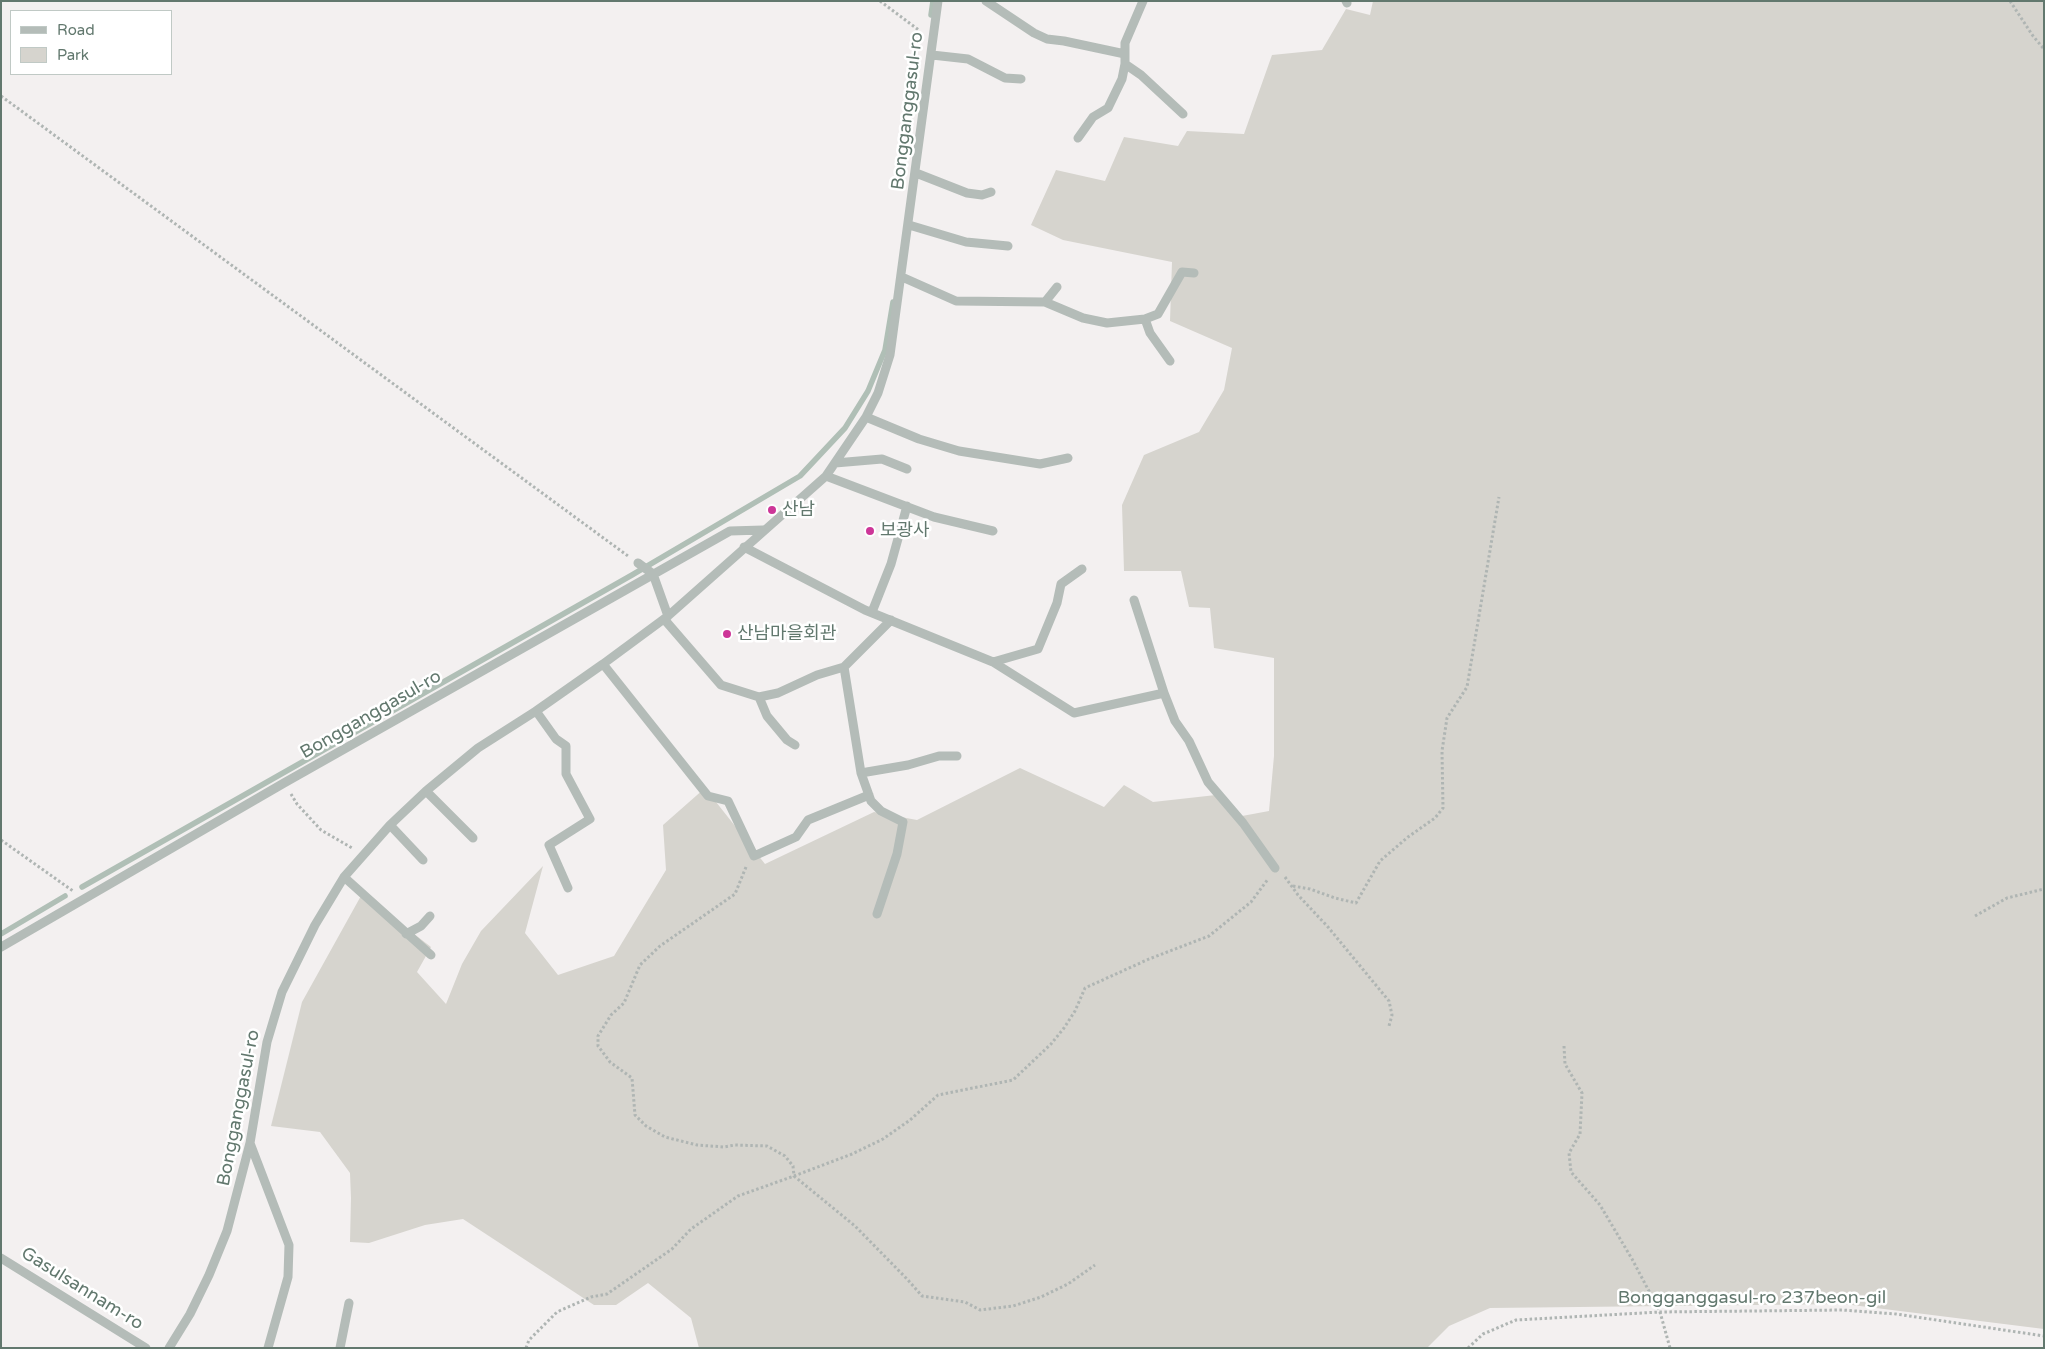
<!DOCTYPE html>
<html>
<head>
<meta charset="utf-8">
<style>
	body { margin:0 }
	#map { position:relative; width:2045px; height:1349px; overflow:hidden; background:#f3f0f0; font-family:"Varela Round",sans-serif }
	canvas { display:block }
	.frame { position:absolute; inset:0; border:2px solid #62786e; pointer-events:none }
	.legend { position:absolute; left:10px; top:10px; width:162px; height:65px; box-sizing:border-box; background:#fff; border:1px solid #c0c9c5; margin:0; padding:6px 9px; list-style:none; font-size:15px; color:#62786e }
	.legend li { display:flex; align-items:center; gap:10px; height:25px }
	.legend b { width:25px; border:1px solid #c0c9c5 }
</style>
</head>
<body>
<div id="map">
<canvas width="2045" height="1349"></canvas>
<div class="frame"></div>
<ul class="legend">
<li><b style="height:6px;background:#b4bcb8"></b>Road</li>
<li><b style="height:14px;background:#d6d4ce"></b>Park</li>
</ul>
</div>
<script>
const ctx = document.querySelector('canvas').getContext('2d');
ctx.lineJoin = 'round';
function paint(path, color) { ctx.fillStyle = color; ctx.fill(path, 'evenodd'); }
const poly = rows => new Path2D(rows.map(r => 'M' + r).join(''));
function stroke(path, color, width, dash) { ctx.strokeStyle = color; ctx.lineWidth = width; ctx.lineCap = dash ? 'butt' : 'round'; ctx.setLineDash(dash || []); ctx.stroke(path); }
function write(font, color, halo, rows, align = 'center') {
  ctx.font = font + ' "Varela Round","Noto Sans KR",sans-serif'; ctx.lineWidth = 5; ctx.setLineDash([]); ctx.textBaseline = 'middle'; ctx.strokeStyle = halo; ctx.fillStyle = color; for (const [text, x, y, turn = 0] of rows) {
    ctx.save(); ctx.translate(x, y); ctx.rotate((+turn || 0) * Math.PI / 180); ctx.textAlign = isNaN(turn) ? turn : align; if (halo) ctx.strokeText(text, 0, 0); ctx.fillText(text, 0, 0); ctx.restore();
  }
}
paint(poly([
	[1373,1,2044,1,2044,1329,1844,1304,1490,1308,1449,1326,1427,1348,699,1348,691,1318,648,1283,616,1305,594,1305,463,1219,425,1225,369,1243,350,1242,351,1198,350,1173,320,1132,271,1126,302,1002,362,894,431,947,417,972,446,1004,462,964,481,931,543,866,525,933,558,975,614,956,666,870,663,825,705,788,765,864,874,812,917,820,1020,768,1104,807,1124,785,1153,802,1216,795,1242,816,1269,811,1274,756,1274,658,1214,648,1210,608,1189,607,1181,571,1124,571,1122,505,1144,455,1199,432,1224,390,1232,348,1170,321,1172,262,1063,240,1031,225,1056,170,1105,181,1124,137,1178,146,1187,131,1244,134,1272,55,1322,50,1346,9,1370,15]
]), '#d6d4ce');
stroke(poly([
	[931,15,933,1],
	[82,887,632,575,800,476,845,428,868,391,885,350,893,302],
	[1,934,65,896]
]), '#b0bfb6', 5.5);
stroke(poly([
	[880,1,920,31],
	[2010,1,2033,36,2044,49],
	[1,96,628,556],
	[291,794,297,804,321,830,352,848],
	[1,840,73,891],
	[746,867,735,894,660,946,640,965,624,1003,611,1015,598,1036,598,1046,610,1062,632,1078,635,1115,646,1126,665,1137,697,1145,724,1147,735,1145,767,1146,785,1156,793,1166,794,1176,852,1154,883,1139,910,1120,938,1095,1013,1080,1051,1044,1064,1028,1075,1011,1085,988,1149,959,1209,936,1251,902,1268,879],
	[1285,877,1298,895,1328,927,1389,1001,1392,1015,1389,1026],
	[1293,886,1310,889,1335,898,1356,903,1380,861,1408,837,1435,818,1443,808,1442,751,1447,718,1467,687,1499,497],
	[1975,916,2007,898,2044,889],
	[1564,1046,1565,1064,1582,1093,1580,1134,1569,1153,1571,1172,1600,1205,1632,1259,1660,1312,1670,1348],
	[526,1348,529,1340,557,1312,591,1297,607,1294,672,1249,691,1229,738,1196,794,1176,855,1226,908,1280,922,1296,965,1302,980,1310,1013,1306,1041,1297,1068,1284,1095,1265],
	[1468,1348,1483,1334,1516,1320,1660,1312,1842,1310,1896,1314,2044,1336]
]), '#afb5b3', 3, [2.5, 2.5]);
stroke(poly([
	[986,1,1034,33,1047,39,1064,41,1125,54],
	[1143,1,1125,43,1125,64,1141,75,1183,114],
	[1346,1,1347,3],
	[932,55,968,59,1005,78,1021,79],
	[1078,138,1093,117,1108,108,1122,79,1125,64],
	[916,173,967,193,982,195,991,192],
	[909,225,966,242,1008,246],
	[902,277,956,301,1045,302,1083,318,1107,323,1145,319,1158,314,1182,272,1194,273],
	[1045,302,1057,287],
	[1145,319,1150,333,1170,361],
	[866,417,919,439,959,451,1040,464,1068,458],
	[835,463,882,459,907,469],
	[826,476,934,517,993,531],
	[744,547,865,610,993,662,1038,649,1057,603,1061,584,1082,569],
	[638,563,653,574,668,616],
	[1134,600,1164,693],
	[872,612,891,564,907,506],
	[664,619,721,685,759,697,767,716,787,740,795,745],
	[993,662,1074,713,1164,693,1175,721,1189,741,1208,782,1243,823,1275,868],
	[603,664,708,796,728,801,754,856,796,837,808,820,869,795],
	[759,697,778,693,817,675,844,667],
	[536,711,556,739,566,746,566,774,590,819,549,845,568,888],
	[861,773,908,765,939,756,957,756],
	[426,791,473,838],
	[390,825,423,860],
	[344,877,431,955],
	[877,914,897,854,903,822,881,811,871,801,861,773,844,667,891,620],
	[406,934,421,926,430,916],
	[1,947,284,783,730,531,763,530],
	[250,1143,289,1245,288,1277,268,1348],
	[1,1258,146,1348],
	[169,1348,190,1314,209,1275,227,1231,250,1143,267,1042,282,992,315,925,344,877,390,825,426,791,478,748,536,711,603,664,668,616,826,476,866,417,878,393,890,355,938,1],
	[340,1348,349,1303]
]), '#b4bcb8', 9);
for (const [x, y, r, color] of [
	[772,510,5,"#cd3698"],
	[870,531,5,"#cd3698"],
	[727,634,5,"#cd3698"]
]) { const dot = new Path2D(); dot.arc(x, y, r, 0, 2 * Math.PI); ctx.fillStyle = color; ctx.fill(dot); stroke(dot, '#fff', 2); }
write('18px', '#62786e', '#fff', [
	["Bongganggasul-ro",908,111,-83],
	["Bongganggasul-ro",371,715,-30],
	["Bongganggasul-ro",239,1108,-79],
	["Gasulsannam-ro",82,1289,32],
	["Bongganggasul-ro 237beon-gil",1752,1298]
]);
write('18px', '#62786e', '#fff', [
	["산남",782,510],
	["보광사",880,531],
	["산남마을회관",737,634]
], 'left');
</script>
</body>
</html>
